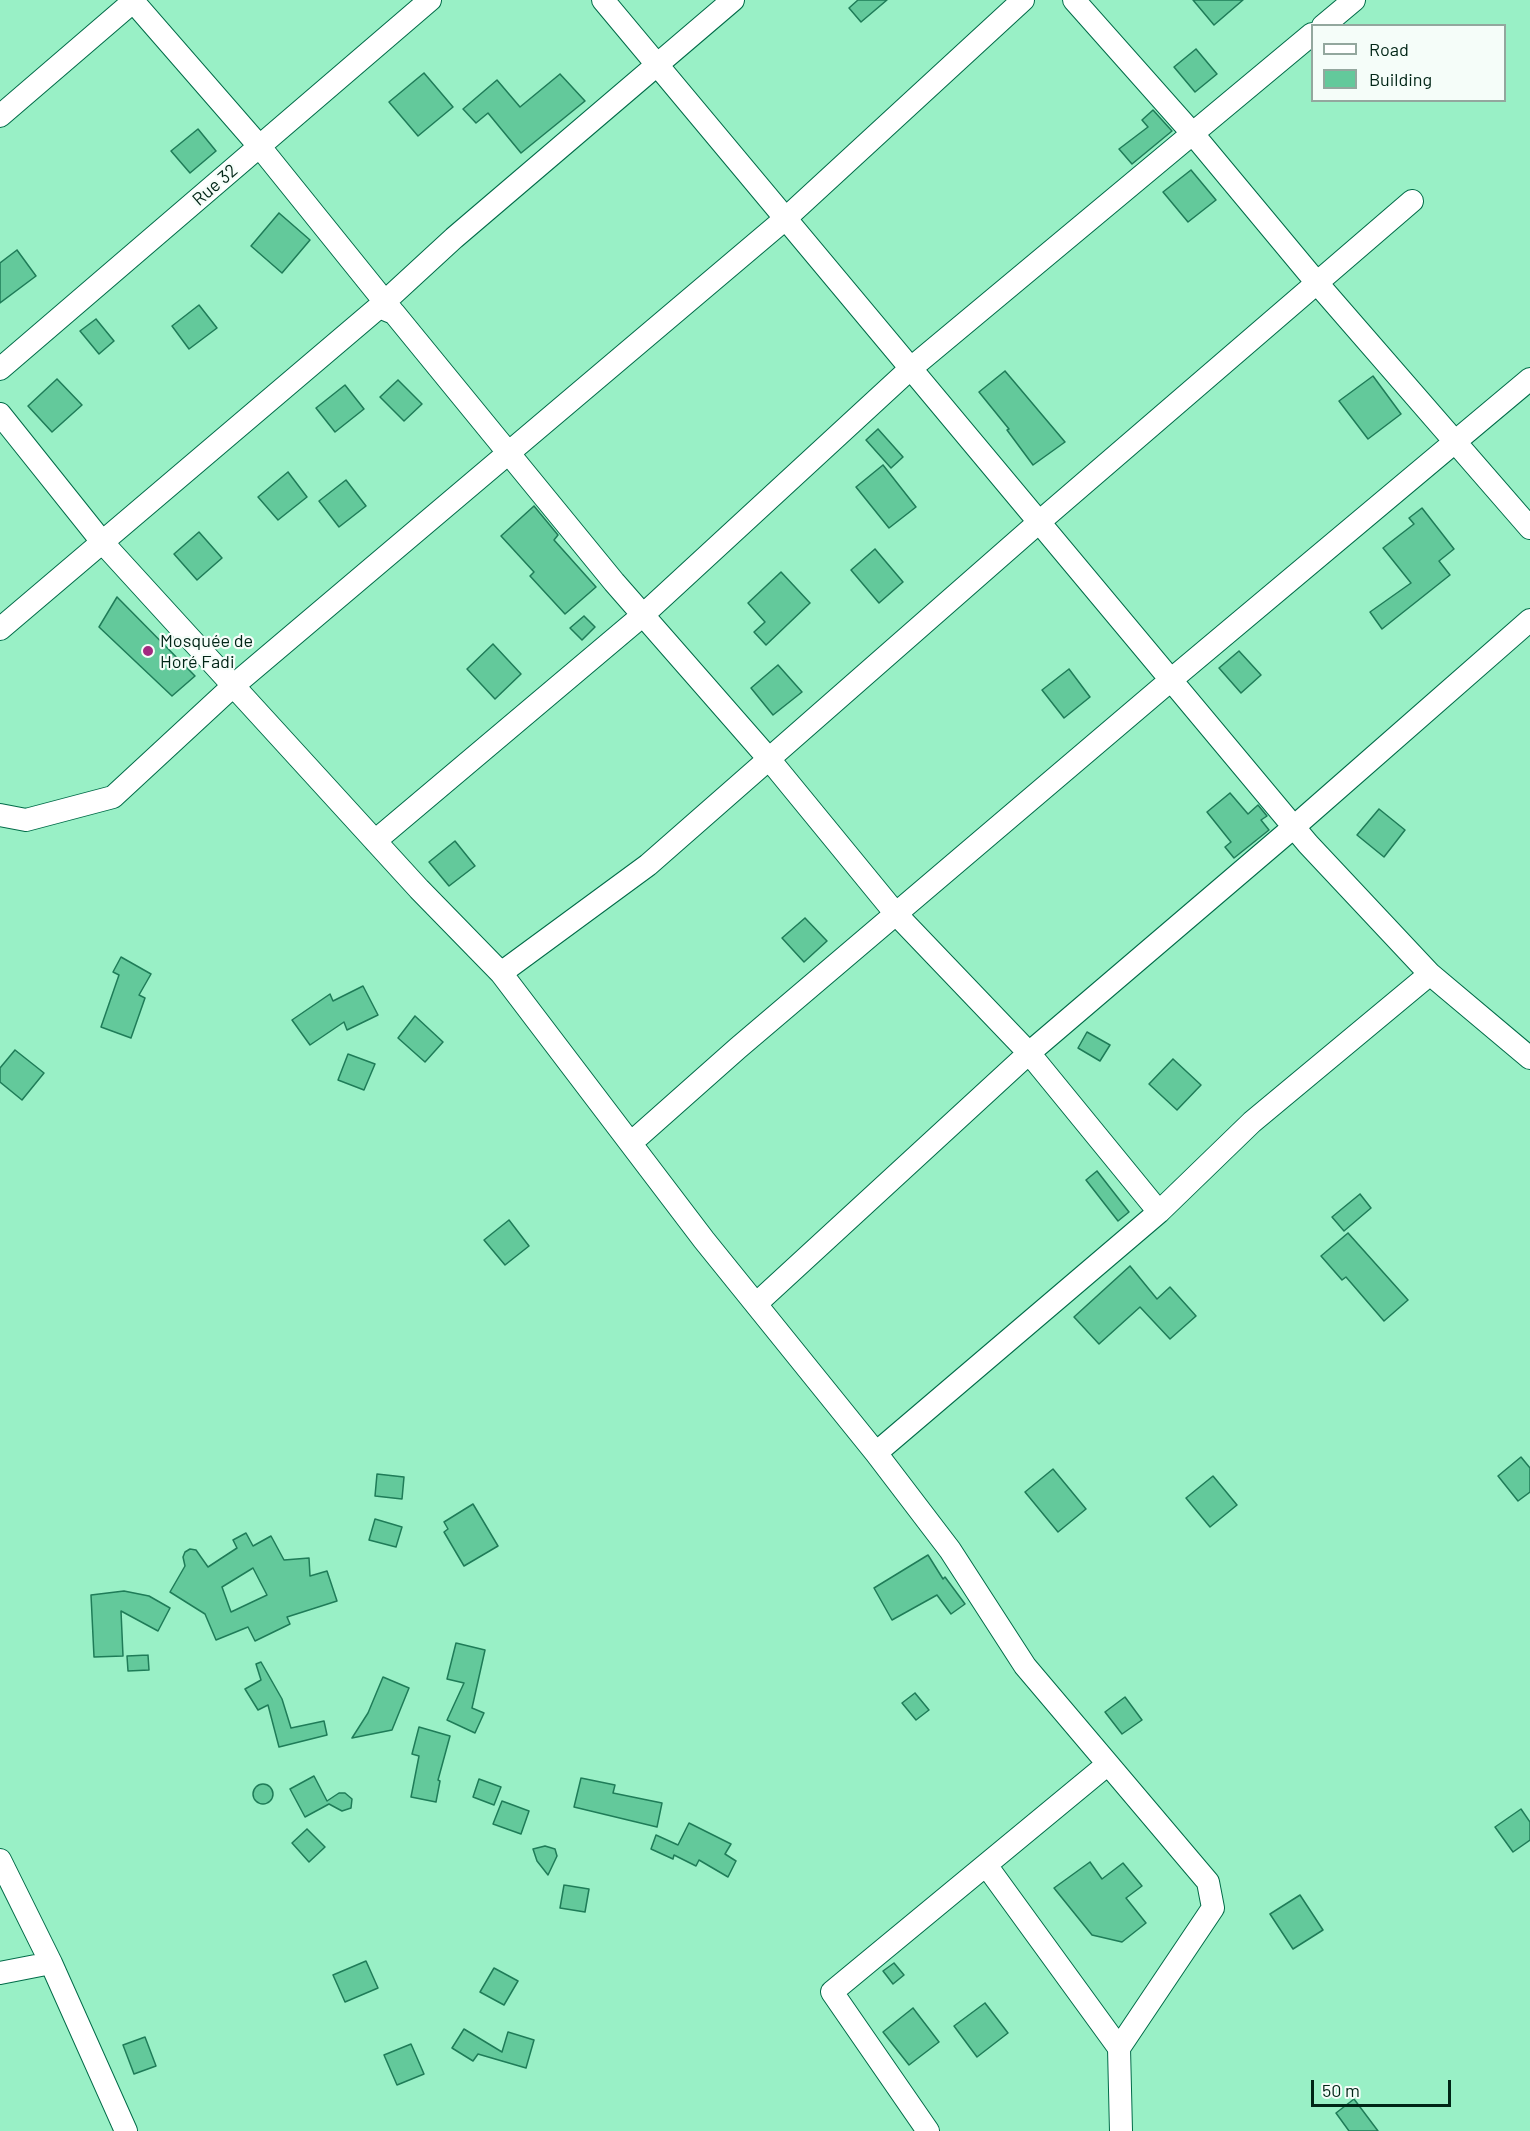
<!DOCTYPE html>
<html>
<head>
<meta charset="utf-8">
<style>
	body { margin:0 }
	#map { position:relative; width:1530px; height:2131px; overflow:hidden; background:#99f0c6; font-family:Barlow,sans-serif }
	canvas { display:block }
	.legend { position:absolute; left:1311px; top:24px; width:195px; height:78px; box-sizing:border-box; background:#f5fdf9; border:2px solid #93a79e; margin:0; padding:8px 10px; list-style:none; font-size:18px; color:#002516 }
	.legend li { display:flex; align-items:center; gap:12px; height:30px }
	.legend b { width:30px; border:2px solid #93a79e }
	.scale { position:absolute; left:1311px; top:2080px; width:140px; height:27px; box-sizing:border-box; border:3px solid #002516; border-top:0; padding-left:8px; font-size:18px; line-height:21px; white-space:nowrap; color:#002516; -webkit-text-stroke:4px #f5fdf9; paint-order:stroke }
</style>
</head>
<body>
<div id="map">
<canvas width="1530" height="2131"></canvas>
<ul class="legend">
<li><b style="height:8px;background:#fff"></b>Road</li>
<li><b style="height:16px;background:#63c99b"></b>Building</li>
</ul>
<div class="scale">50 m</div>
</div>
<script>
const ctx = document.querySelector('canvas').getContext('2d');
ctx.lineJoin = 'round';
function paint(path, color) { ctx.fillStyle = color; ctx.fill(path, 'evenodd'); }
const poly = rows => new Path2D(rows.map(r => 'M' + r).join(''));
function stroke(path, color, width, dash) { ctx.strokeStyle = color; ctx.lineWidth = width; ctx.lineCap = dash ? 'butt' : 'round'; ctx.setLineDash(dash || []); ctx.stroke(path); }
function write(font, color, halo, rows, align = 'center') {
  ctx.font = font + ' Barlow,sans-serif'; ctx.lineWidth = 4.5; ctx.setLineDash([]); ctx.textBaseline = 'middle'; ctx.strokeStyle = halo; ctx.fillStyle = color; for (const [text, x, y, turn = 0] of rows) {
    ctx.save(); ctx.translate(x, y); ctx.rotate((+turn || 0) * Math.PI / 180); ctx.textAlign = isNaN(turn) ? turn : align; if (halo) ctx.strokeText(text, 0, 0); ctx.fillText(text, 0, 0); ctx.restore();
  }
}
const building = poly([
	[858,0,887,0,861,22,849,8,858,0],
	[1193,0,1243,0,1214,25,1193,0],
	[1196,49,1217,74,1195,92,1174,67,1196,49],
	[424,73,453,107,418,136,389,102,424,73],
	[560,74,585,101,521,153,488,113,476,123,463,109,497,80,520,107,560,74],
	[1153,110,1172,131,1132,164,1119,149,1148,127,1142,120,1153,110],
	[198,129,216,151,190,173,171,151,198,129],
	[1191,170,1216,200,1188,222,1163,192,1191,170],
	[279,213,310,240,282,273,251,246,279,213],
	[17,250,36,276,0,303,0,263,17,250],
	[199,305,217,328,189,349,172,326,199,305],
	[96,319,114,341,99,354,80,331,96,319],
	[1005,371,1065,442,1033,465,1007,430,1009,429,979,392,1005,371],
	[1373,376,1401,414,1368,439,1339,401,1373,376],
	[57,379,82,405,52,432,28,406,57,379],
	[398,380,422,404,404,421,380,397,398,380],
	[345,385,364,409,335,432,316,408,345,385],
	[878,429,903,457,891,468,866,440,878,429],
	[883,465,916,507,889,528,856,487,883,465],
	[288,472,307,497,278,520,258,497,288,472],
	[346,480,366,506,339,527,319,501,346,480],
	[534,506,558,535,554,540,596,587,565,614,530,576,534,572,501,536,534,506],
	[1422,508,1454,549,1439,561,1450,575,1382,629,1370,612,1411,583,1383,548,1414,524,1409,518,1422,508],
	[199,532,222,558,197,580,174,554,199,532],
	[875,549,903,582,879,603,851,570,875,549],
	[781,572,810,603,766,645,754,632,765,622,748,603,781,572],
	[117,597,195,676,172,696,99,627,117,597],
	[584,616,595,627,582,640,570,628,584,616],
	[493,644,521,674,495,699,467,669,493,644],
	[1239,651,1261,675,1241,693,1219,668,1239,651],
	[778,665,802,692,773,715,751,688,778,665],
	[1069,669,1090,697,1064,718,1042,690,1069,669],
	[1230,793,1248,814,1258,805,1267,816,1261,820,1269,830,1234,858,1225,847,1231,842,1207,812,1230,793],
	[1379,809,1405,830,1384,857,1357,835,1379,809],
	[455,841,475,866,449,886,429,862,455,841],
	[805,918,827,941,804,962,782,938,805,918],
	[121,957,151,974,139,995,145,998,131,1038,101,1027,119,975,113,972,121,957],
	[363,986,378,1015,347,1030,344,1022,310,1045,292,1020,330,994,333,1001,363,986],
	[415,1016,443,1042,425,1062,398,1038,415,1016],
	[1087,1032,1110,1045,1100,1061,1078,1048,1087,1032],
	[15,1050,44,1073,22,1100,0,1082,0,1068,15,1050],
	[348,1054,375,1064,364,1090,338,1080,348,1054],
	[1173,1059,1201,1085,1177,1110,1149,1084,1173,1059],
	[1097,1171,1129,1212,1118,1221,1086,1180,1097,1171],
	[1360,1194,1371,1208,1344,1231,1332,1217,1360,1194],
	[509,1220,529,1246,505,1265,484,1240,509,1220],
	[1348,1233,1408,1300,1384,1321,1346,1277,1342,1280,1321,1256,1348,1233],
	[1130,1266,1157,1299,1170,1287,1196,1316,1170,1339,1140,1307,1099,1344,1074,1317,1130,1266],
	[1521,1457,1530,1468,1530,1492,1518,1501,1498,1476,1521,1457],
	[1053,1469,1086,1509,1058,1532,1025,1492,1053,1469],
	[377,1474,404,1477,402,1499,375,1496,377,1474],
	[1213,1476,1237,1505,1210,1527,1186,1498,1213,1476],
	[473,1504,498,1546,464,1566,444,1532,448,1529,444,1522,473,1504],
	[375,1519,402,1527,396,1547,369,1540,375,1519],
	[246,1533,253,1546,271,1536,284,1560,309,1558,310,1576,327,1571,337,1601,287,1617,290,1624,255,1641,248,1627,216,1640,205,1614,170,1592,185,1566,183,1557,185,1552,190,1549,196,1550,208,1567,237,1548,233,1540,246,1533],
	[253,1568,267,1595,231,1612,222,1587,253,1568],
	[928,1555,943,1579,945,1577,965,1604,951,1614,937,1595,892,1620,874,1588,928,1555],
	[124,1591,149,1596,170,1608,158,1631,121,1611,123,1656,94,1657,91,1595,124,1591],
	[456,1643,485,1650,472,1708,484,1713,475,1733,447,1720,464,1683,447,1679,456,1643],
	[148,1655,149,1670,128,1671,127,1656,148,1655],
	[261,1662,282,1699,291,1728,324,1721,327,1735,279,1747,268,1705,258,1710,245,1689,261,1680,256,1664,261,1662],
	[383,1677,409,1688,392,1730,352,1738,368,1713,383,1677],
	[915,1693,929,1710,916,1720,902,1703,915,1693],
	[1125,1697,1142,1720,1122,1734,1105,1712,1125,1697],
	[419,1727,450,1736,438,1780,440,1781,436,1802,411,1797,419,1756,412,1754,419,1727],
	[314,1776,327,1801,339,1793,345,1793,352,1799,351,1808,342,1811,329,1804,305,1817,290,1789,314,1776],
	[581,1778,615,1785,613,1793,662,1803,657,1827,574,1807,581,1778],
	[479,1779,501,1787,494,1805,473,1797,479,1779],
	'253 1794a10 10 0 1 1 20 0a10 10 0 1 1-20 0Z',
	[502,1801,529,1811,521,1834,493,1824,502,1801],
	[1521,1809,1530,1822,1530,1840,1513,1852,1495,1827,1521,1809],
	[689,1823,731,1844,725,1854,736,1861,728,1877,699,1860,696,1866,674,1855,673,1859,651,1849,656,1835,678,1845,689,1823],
	[307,1829,325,1847,309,1862,292,1843,307,1829],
	[545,1846,555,1849,557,1856,548,1875,537,1861,533,1849,545,1846],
	[1090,1862,1102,1879,1123,1863,1142,1886,1126,1898,1146,1923,1122,1942,1092,1935,1054,1888,1090,1862],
	[564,1885,589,1889,585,1912,560,1908,564,1885],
	[1300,1895,1323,1930,1293,1949,1270,1914,1300,1895],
	[366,1961,378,1988,345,2002,333,1975,366,1961],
	[894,1963,904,1975,893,1984,883,1971,894,1963],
	[494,1968,518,1981,504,2005,480,1992,494,1968],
	[985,2003,1008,2033,977,2057,954,2026,985,2003],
	[913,2008,939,2042,909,2065,883,2032,913,2008],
	[464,2029,502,2052,508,2032,534,2040,526,2068,478,2054,473,2061,452,2048,464,2029],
	[145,2037,156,2066,134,2074,123,2045,145,2037],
	[411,2044,424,2074,397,2085,384,2055,411,2044],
	[1354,2099,1378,2131,1349,2131,1336,2113,1354,2099]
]);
paint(building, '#63c99b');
stroke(building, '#1f7c58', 1.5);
const minor = poly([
	[132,0,260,147,393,312],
	[603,0,1308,844,1430,974,1530,1058],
	[1074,0,1193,134,1317,283,1530,528],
	[1323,26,1354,0],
	[0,116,135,0],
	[379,307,394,313,614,582,769,759,896,914,1029,1053,1159,1212,1252,1122,1430,974],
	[0,369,430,0],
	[0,414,103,543,419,889,501,973,704,1240,876,1453,950,1550,1025,1666,1208,1882,1213,1908,1119,2048,1121,2131],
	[0,629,379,307,454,238,733,0],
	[0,815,26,820,113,797,233,686,785,219,1023,0],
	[375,841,643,615,910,369,1312,34],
	[501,973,648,865,1038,523,1412,201],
	[632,1142,738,1048,1172,679,1530,379],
	[756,1304,1029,1053,1295,826,1530,620],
	[876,1453,1159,1212],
	[0,1860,51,1963,126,2131],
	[986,1865,1119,2048],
	[0,1973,51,1963],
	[928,2131,832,1992,1108,1764]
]);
stroke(minor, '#006b48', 24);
stroke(minor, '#fff', 22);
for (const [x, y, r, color] of [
	[148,651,6,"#a32980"]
]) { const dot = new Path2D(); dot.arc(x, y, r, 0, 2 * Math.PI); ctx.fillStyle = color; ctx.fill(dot); stroke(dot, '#f5fdf9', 2); }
write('18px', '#002516', '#f5fdf9', [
	["Rue 32",215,185,-41]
]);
write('18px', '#002516', '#f5fdf9', [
	["Mosquée de",160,641],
	["Horé Fadi",160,662]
], 'left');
</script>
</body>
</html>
